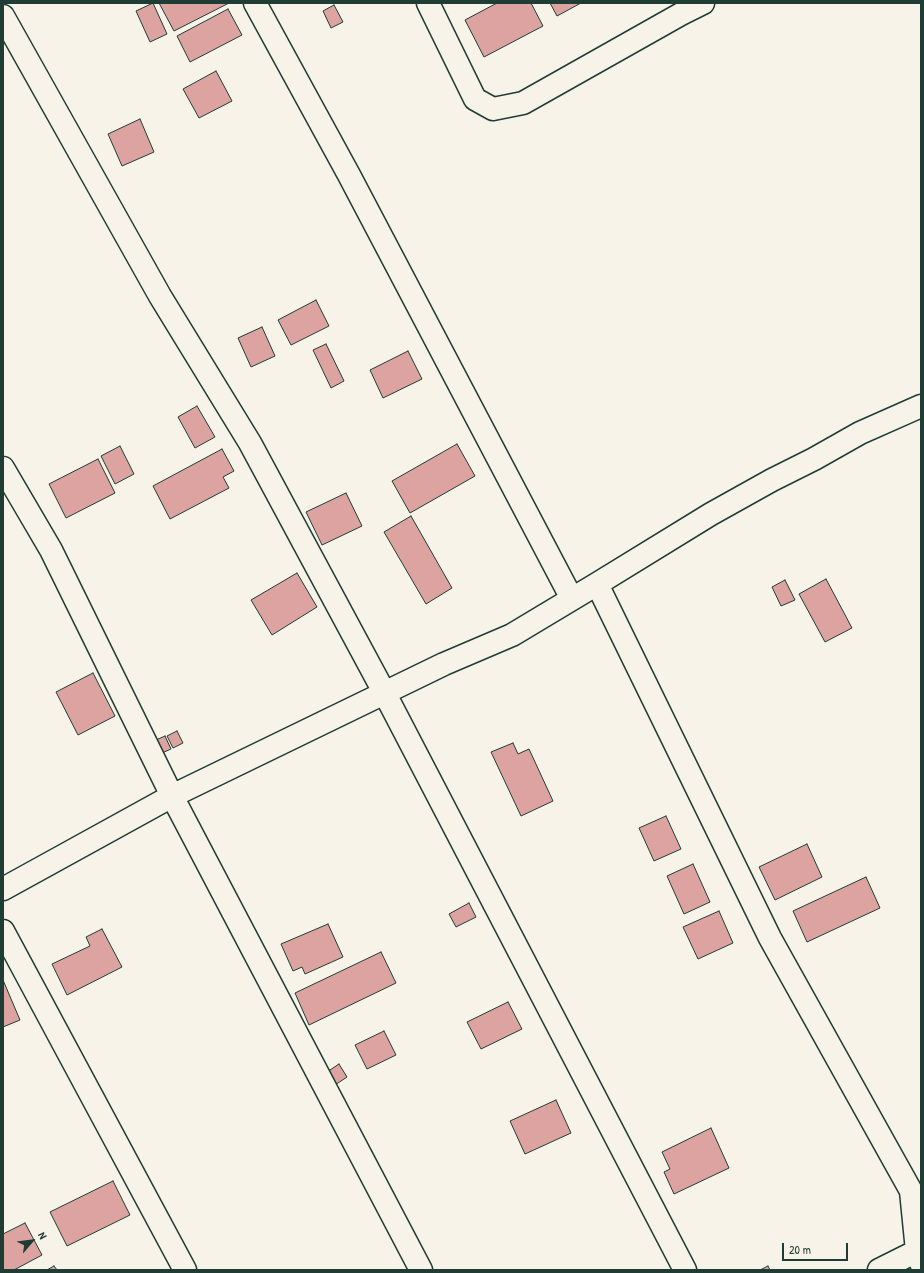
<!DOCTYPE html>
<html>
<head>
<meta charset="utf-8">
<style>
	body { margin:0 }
	#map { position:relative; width:924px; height:1273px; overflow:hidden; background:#f7f3e8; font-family:"Patrick Hand",sans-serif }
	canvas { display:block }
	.frame { position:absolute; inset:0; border:4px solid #1f3d34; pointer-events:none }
	.north { position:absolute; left:12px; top:1221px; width:40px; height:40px; -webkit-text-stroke:3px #f7f3e8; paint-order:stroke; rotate:62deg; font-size:11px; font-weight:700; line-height:16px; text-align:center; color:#1f3d34 }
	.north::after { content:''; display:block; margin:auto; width:14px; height:18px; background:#1f3d34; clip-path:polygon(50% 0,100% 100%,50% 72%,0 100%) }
	.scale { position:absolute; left:782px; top:1243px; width:66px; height:18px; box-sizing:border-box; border:2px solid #1f3d34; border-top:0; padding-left:5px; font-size:12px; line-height:14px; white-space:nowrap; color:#1f3d34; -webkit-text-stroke:3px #f7f3e8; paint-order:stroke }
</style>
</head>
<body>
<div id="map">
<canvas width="924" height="1273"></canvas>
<div class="frame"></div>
<div class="north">N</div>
<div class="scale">20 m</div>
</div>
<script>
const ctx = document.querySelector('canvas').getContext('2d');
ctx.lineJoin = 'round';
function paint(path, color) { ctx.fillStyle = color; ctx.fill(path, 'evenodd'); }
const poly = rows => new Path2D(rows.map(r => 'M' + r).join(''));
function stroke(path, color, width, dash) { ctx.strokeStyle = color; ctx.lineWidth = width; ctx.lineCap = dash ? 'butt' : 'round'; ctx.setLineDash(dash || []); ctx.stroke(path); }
const building = poly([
	[153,3,167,34,150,42,136,11,153,3],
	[159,3,229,3,174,31,159,3],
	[497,3,531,3,543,26,484,57,465,20,497,3],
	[550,3,581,3,557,16,550,3],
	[334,5,343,22,331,28,323,11,334,5],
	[228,9,242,35,190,62,177,36,228,9],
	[216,71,232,101,199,118,183,89,216,71],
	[140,119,154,152,122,166,108,134,140,119],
	[316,300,329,326,291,345,278,320,316,300],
	[262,327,275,356,251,367,238,338,262,327],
	[326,344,344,381,331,388,313,350,326,344],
	[408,351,422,379,383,398,370,370,408,351],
	[197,406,215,437,195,448,178,417,197,406],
	[457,444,475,476,410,513,392,481,457,444],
	[120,446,134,474,115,484,101,456,120,446],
	[222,449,234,471,223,477,229,488,170,519,153,486,222,449],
	[98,459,115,493,66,518,49,484,98,459],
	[346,493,362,526,322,545,306,512,346,493],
	[411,516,452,588,426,604,384,532,411,516],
	[297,573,317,607,272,635,251,600,297,573],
	[826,579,852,628,825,642,799,594,826,579],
	[785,580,795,600,781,606,772,587,785,580],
	[93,673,115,716,78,735,56,692,93,673],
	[177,731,183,743,173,748,167,736,177,731],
	[165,736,171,749,162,753,156,740,165,736],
	[513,743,518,754,529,749,553,801,521,816,491,752,513,743],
	[666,816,681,849,654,861,639,828,666,816],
	[807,844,822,877,775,900,759,867,807,844],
	[693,864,710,902,684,914,667,876,693,864],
	[866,877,880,908,807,942,793,911,866,877],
	[469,903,476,917,456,927,449,914,469,903],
	[719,911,733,943,698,959,683,927,719,911],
	[328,924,343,957,305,974,302,967,293,971,281,944,328,924],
	[102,929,122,967,67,995,52,964,90,946,86,937,102,929],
	[381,952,396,983,309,1025,295,993,381,952],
	[3,980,20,1020,3,1027,3,980],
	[508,1002,522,1029,481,1049,467,1022,508,1002],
	[384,1031,396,1055,367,1069,355,1045,384,1031],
	[339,1064,347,1077,335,1085,327,1072,339,1064],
	[556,1100,571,1133,525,1154,510,1121,556,1100],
	[711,1128,729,1168,674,1194,664,1172,670,1169,662,1152,711,1128],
	[113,1181,130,1215,67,1246,50,1212,113,1181],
	[25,1223,42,1255,14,1270,3,1270,3,1234,25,1223],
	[54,1266,57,1270,47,1270,54,1266],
	[768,1266,770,1270,760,1270,768,1266]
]);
paint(building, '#dda3a1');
stroke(building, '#1f3d34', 1);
const minor = poly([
	[255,3,349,175,572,599],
	[428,3,475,99,493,109,523,103,681,14,703,3],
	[3,16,160,296,250,443,384,692,685,1270],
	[3,468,51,550,172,796,421,1270],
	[597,584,770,938,911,1191,917,1251,921,1263],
	[3,889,172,796,444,664,512,635,597,584,711,514,772,480,814,459,860,433,921,406],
	[3,931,185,1270],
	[879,1270,917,1251]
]);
stroke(minor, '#1f3d34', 25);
stroke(minor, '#f7f3e8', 22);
</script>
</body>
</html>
